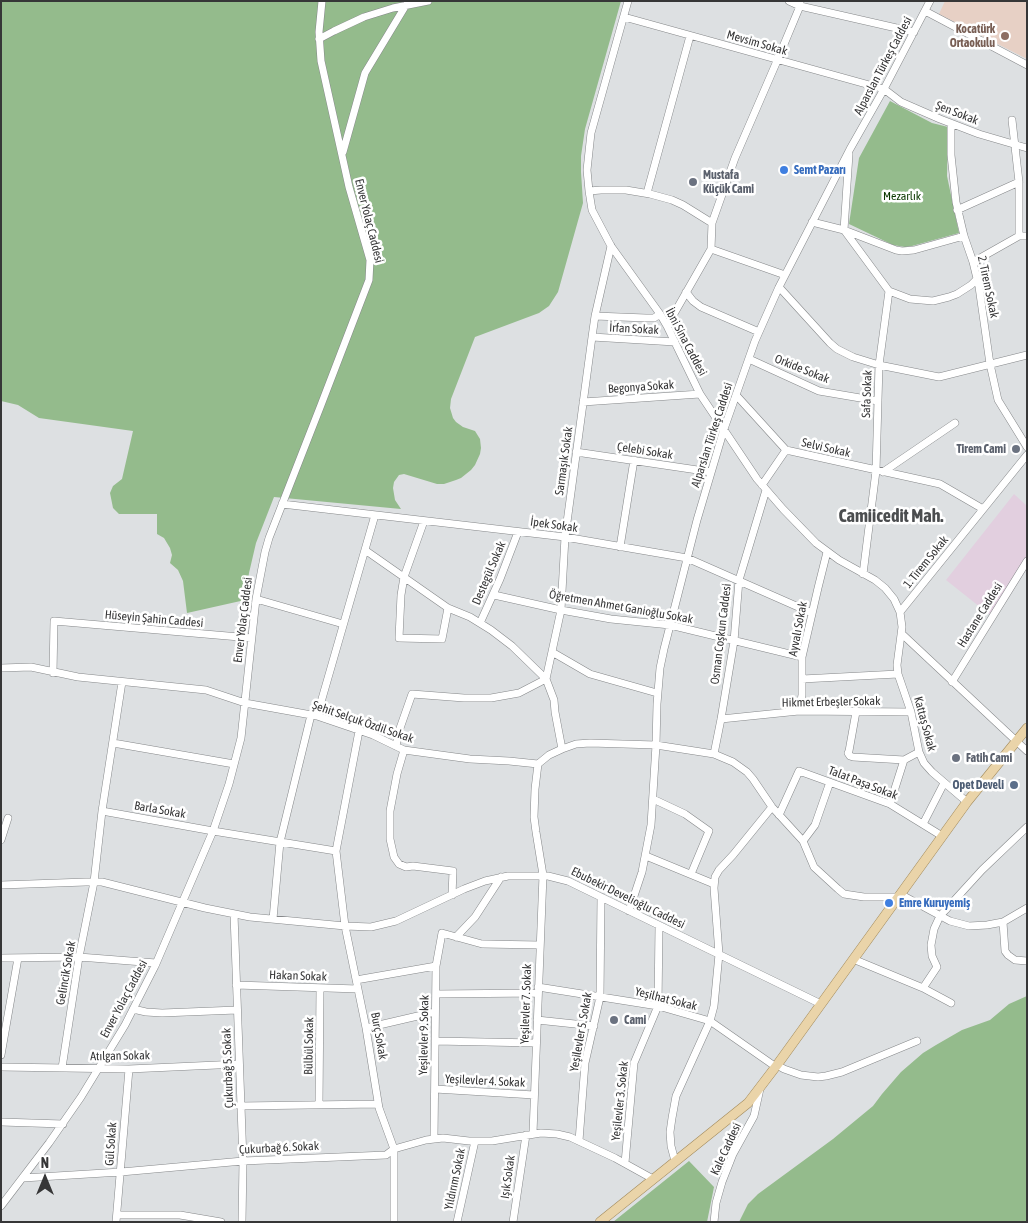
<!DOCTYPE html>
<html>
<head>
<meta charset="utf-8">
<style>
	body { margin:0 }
	#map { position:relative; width:1028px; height:1223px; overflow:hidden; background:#dde0e2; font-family:"Asap Condensed",sans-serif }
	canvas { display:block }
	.frame { position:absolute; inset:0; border:2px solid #363637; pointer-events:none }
	.north { position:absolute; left:20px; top:1153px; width:50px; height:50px; -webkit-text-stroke:4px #fff; paint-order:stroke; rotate:0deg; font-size:14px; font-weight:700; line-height:20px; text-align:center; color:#363637 }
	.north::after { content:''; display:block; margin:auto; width:18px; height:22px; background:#363637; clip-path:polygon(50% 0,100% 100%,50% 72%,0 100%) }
</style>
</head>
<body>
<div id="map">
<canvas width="1028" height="1223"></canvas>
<div class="frame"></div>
<div class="north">N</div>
</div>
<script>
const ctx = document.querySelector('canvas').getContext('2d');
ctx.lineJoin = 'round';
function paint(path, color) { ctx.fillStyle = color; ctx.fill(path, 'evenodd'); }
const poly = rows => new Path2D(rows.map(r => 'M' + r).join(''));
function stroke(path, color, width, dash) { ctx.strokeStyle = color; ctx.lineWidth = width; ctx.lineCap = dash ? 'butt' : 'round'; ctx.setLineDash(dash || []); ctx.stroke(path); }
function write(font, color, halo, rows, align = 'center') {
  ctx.font = font + ' "Asap Condensed",sans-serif'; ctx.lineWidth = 5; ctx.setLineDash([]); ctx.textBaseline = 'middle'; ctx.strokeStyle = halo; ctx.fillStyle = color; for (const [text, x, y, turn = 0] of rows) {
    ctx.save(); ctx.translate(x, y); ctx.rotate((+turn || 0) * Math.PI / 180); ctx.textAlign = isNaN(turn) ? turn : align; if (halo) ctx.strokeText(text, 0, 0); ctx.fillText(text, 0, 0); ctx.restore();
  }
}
paint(poly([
	[945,1,1027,1,1027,59,939,14]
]), '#e7d0c5');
paint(poly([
	[1014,494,1027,506,1027,568,995,619,946,580]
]), '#e2cfdf');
paint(poly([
	[1,1,621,1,585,129,581,156,581,172,583,203,558,292,549,306,539,313,475,337,451,399,450,408,453,418,456,422,463,427,475,431,480,439,481,448,480,454,475,465,471,470,461,478,456,480,444,484,437,484,404,474,399,475,394,482,393,488,395,500,401,509,274,497,256,543,249,573,245,600,187,613,183,581,178,570,170,563,172,555,170,548,164,538,157,534,157,514,119,514,113,508,110,493,113,486,122,479,133,431,39,418,18,405,1,401],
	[890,101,932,123,948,127,947,176,959,233,912,246,905,247,893,245,849,224,859,158],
	[1027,996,1027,1222,739,1222,748,1204,758,1194,833,1139,873,1106,882,1094,901,1072,923,1053,936,1045,962,1030,990,1020,1009,1004],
	[689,1161,714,1187,707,1222,613,1222]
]), '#94bb8c');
const minor = poly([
	[628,1,591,133,587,170,589,191,592,210,611,246,660,314,667,326,700,394,757,479,783,509,816,543,839,560,875,580,885,588,894,599,900,612,902,627,897,665,898,674,911,712,919,752,924,763,932,772,967,802],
	[789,1,800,6,914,32],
	[925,11,1027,65],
	[624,17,884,89,901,102,940,119,979,134,1027,148],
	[319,39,334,31,364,17,393,8,428,1],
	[1012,120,1019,182,1019,236],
	[951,124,951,155,956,202,964,236,973,262,979,287,990,364,998,400,1027,447],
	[343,152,365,73,406,5],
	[849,154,844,230,889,291,879,365,876,471,863,574],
	[589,191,601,190,626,190,650,194,672,200,683,205,712,223],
	[647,193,690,36],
	[957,210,1019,182],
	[812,222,844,230,896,250,902,251,914,250,964,236],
	[711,249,785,275],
	[973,262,1019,236,1027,236],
	[779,287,830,343,837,349,853,357,879,365,939,377,1027,355],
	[889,291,910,299,933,301,949,297,957,294,971,285,977,279],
	[686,292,693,301,701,307,759,332],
	[595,316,646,318,654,318,660,314],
	[667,326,711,249,712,223,735,158,777,61,800,6,800,1],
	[592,337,675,342],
	[749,359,819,391,878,401],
	[736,395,786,450,940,484,983,509],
	[583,402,700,394],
	[576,452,711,472],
	[883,472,955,423],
	[762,485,786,450],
	[282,504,565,537,687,558,812,613],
	[424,521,404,577,401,595,399,638,442,639,448,608],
	[620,547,634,460],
	[365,550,448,608,470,617,491,630,512,646,546,679,554,700,555,712,562,749],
	[494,595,561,610,611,619,670,625,802,657],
	[256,599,343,624],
	[900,612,1027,455],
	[480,623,500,579,518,532],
	[902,634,1027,751],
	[552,652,590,674,657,693],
	[1,668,31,667,78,677,206,690,245,703,317,716,373,735,404,750,470,759,509,761,538,764,549,755,562,749,576,744,590,743,656,745,714,754,733,762,747,772,753,779,772,807,803,841,814,867,838,889,844,894,864,897,897,897],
	[53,673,54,621,251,638],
	[802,679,898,674],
	[952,682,1027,561],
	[799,711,802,695,802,657,818,588,827,552],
	[856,712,849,751,848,753,850,756,853,757,904,760,919,752],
	[317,716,375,515],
	[721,719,799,711,911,712],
	[113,743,234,764],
	[396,746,399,731,412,694,464,698,491,698,519,693,546,679,561,610,565,537,592,337,595,316,611,246],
	[404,750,397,774,390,811,390,839,394,857,399,864,406,867,413,866,453,871,452,895],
	[714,754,721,719,734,641,739,580,766,490],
	[653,799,685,814,709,831,691,874],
	[890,804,904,760],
	[102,811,213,831,336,851,345,926,366,1028,379,1108,394,1149,394,1222],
	[779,815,799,771,890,804,942,836],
	[923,824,944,783],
	[1,840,8,818],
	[803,841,815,825,830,782],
	[336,851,359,731],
	[646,856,714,884],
	[1,885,86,882,102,882,205,908,250,917,345,926,371,927,396,921,464,889,485,881,508,876,548,876,568,881,821,1004],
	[900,894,950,921,969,926,987,925,1003,922,1027,908],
	[629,911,642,872,651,825,656,745,657,704,660,668,664,649,697,520,724,429,755,341,779,287,850,149,884,89,930,1],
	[234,914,243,1161,242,1222],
	[273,919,280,842,311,715],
	[1003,922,1005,951,1008,955,1015,960,1027,961],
	[456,937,475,917,501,877],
	[1,958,79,957,156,963],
	[853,959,923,988,951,1003],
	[356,980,436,966],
	[236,985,358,989],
	[538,987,658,1006,710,1021,776,1067],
	[923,988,937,967,932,956,931,945,934,929,940,916,982,870,1027,827],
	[436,994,538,993],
	[133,1009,146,1012,162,1013,237,1010],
	[537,1020,594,1026],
	[366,1028,435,1012],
	[435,1041,536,1043],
	[1,1055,18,958],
	[777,1065,784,1069,801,1075,818,1077,826,1076,842,1072,917,1041],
	[1,1067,129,1069,239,1064],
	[62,1068,79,957,94,882,102,811,122,682],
	[435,1089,534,1095],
	[319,1105,320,988],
	[240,1106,378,1104],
	[1,1122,63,1124],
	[533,1133,543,875,536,832,534,817,535,789,538,764],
	[434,1139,436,966,442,933,482,944,540,945],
	[579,1141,585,1063,600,997,601,897],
	[675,1161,671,1146,670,1132,672,1118,676,1096,710,1021,714,1006,719,954,714,888,715,877,719,870,733,855,772,807],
	[625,1163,634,1063,658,1006,659,926],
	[23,1178,121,1172,243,1161,386,1155,394,1149,426,1140,443,1138,469,1141,492,1141,541,1133,557,1134,570,1137,615,1158,653,1179],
	[1,1206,49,1143,81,1097,125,1025,155,966,213,831,229,784,241,738,256,599,265,552,269,538,321,405,369,280,370,260,349,187,321,61,319,32,322,1],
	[117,1215,180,1215,221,1222],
	[116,1222,129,1069],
	[457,1222,475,1141],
	[513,1222,526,1135],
	[714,1222,716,1203,722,1182,733,1154,754,1116,760,1089]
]);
const major = poly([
	[600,1222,748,1103,777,1065,967,802,1027,728]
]);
stroke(minor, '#858789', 8);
stroke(major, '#a28a5b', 10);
stroke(minor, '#fff', 7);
stroke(major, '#ead4a9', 9);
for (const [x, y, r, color] of [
	[1005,36,5,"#8d6e63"],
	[784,170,5,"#3f7fe0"],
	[693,182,5,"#6b7280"],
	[1016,449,5,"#6b7280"],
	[956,758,5,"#6b7280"],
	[1014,785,5,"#5c6f8a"],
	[889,903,5,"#3f7fe0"],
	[614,1020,5,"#6b7280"]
]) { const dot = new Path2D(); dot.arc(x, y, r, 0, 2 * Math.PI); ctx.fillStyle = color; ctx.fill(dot); stroke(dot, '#fff', 2); }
write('bold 12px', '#785e54', '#fff', [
	["Kocatürk",995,29],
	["Ortaokulu",995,43]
], 'right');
write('12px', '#363637', '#fff', [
	["Mevsim Sokak",757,43,16],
	["Alparslan Türkeş Caddesi",883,66,-62],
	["Şen Sokak",957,113,21],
	["Enver Yolaç Caddesi",369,221,76],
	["2. Tirem Sokak",988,287,78],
	["İrfan Sokak",634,329,3],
	["İbni Sina Caddesi",686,342,62],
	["Orkide Sokak",802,369,22],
	["Begonya Sokak",641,387,-4],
	["Safa Sokak",867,394,-88],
	["Alparslan Türkeş Caddesi",712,435,-72],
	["Selvi Sokak",826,448,13],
	["Çelebi Sokak",645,451,9],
	["Sarmaşık Sokak",564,461,-82],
	["İpek Sokak",554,525,8],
	["1. Tirem Sokak",926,562,-51],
	["Destegül Sokak",489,573,-67],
	["Öğretmen Ahmet Ganioğlu Sokak",621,607,10],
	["Hastane Caddesi",980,615,-58],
	["Hüseyin Şahin Caddesi",154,619,5],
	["Enver Yolaç Caddesi",243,620,-83],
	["Ayvalı Sokak",798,629,-79],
	["Osman Coşkun Caddesi",721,634,-83],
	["Hikmet Erbeşler Sokak",831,702,-1],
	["Şehit Selçuk Özdil Sokak",363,722,19],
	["Kattaş Sokak",925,724,75],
	["Talat Paşa Sokak",863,783,21],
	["Barla Sokak",160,810,10],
	["Ebubekir Develioğlu Caddesi",628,898,26],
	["Gelincik Sokak",66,973,-80],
	["Hakan Sokak",298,976,2],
	["Enver Yolaç Caddesi",124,999,-62],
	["Yeşilhat Sokak",666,999,14],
	["Yeşilevler 7. Sokak",526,1004,-88],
	["Yeşilevler 5. Sokak",581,1032,-80],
	["Yeşilevler 9. Sokak",424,1035,-89],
	["Burç Sokak",379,1036,80],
	["Bülbül Sokak",309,1046,-89],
	["Atılgan Sokak",120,1056,-1],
	["Çukurbağ 5. Sokak",228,1068,-92],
	["Yeşilevler 4. Sokak",485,1081,3],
	["Yeşilevler 3. Sokak",620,1101,-84],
	["Gül Sokak",111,1144,-86],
	["Çukurbağ 6. Sokak",279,1148,-3],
	["Kale Caddesi",726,1149,-65],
	["Işık Sokak",508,1177,-82],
	["Yıldırım Sokak",455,1179,-78]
]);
write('bold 12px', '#366cbe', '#fff', [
	["Semt Pazarı",794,170],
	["Emre Kuruyemiş",899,903]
], 'left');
write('bold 12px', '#5b616d', '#fff', [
	["Mustafa",703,175],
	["Küçük Cami",703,189],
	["Tirem Cami",1006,449,"right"],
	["Fatih Cami",966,758],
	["Cami",624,1020]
], 'left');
write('12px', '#0b3901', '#fff', [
	["Mezarlık",902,196]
]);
write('bold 12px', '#4e5e75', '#fff', [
	["Opet Develi",1004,785]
], 'right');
write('bold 18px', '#4b4d4f', '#fff', [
	["Camiicedit Mah.",891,516]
]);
</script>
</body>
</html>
